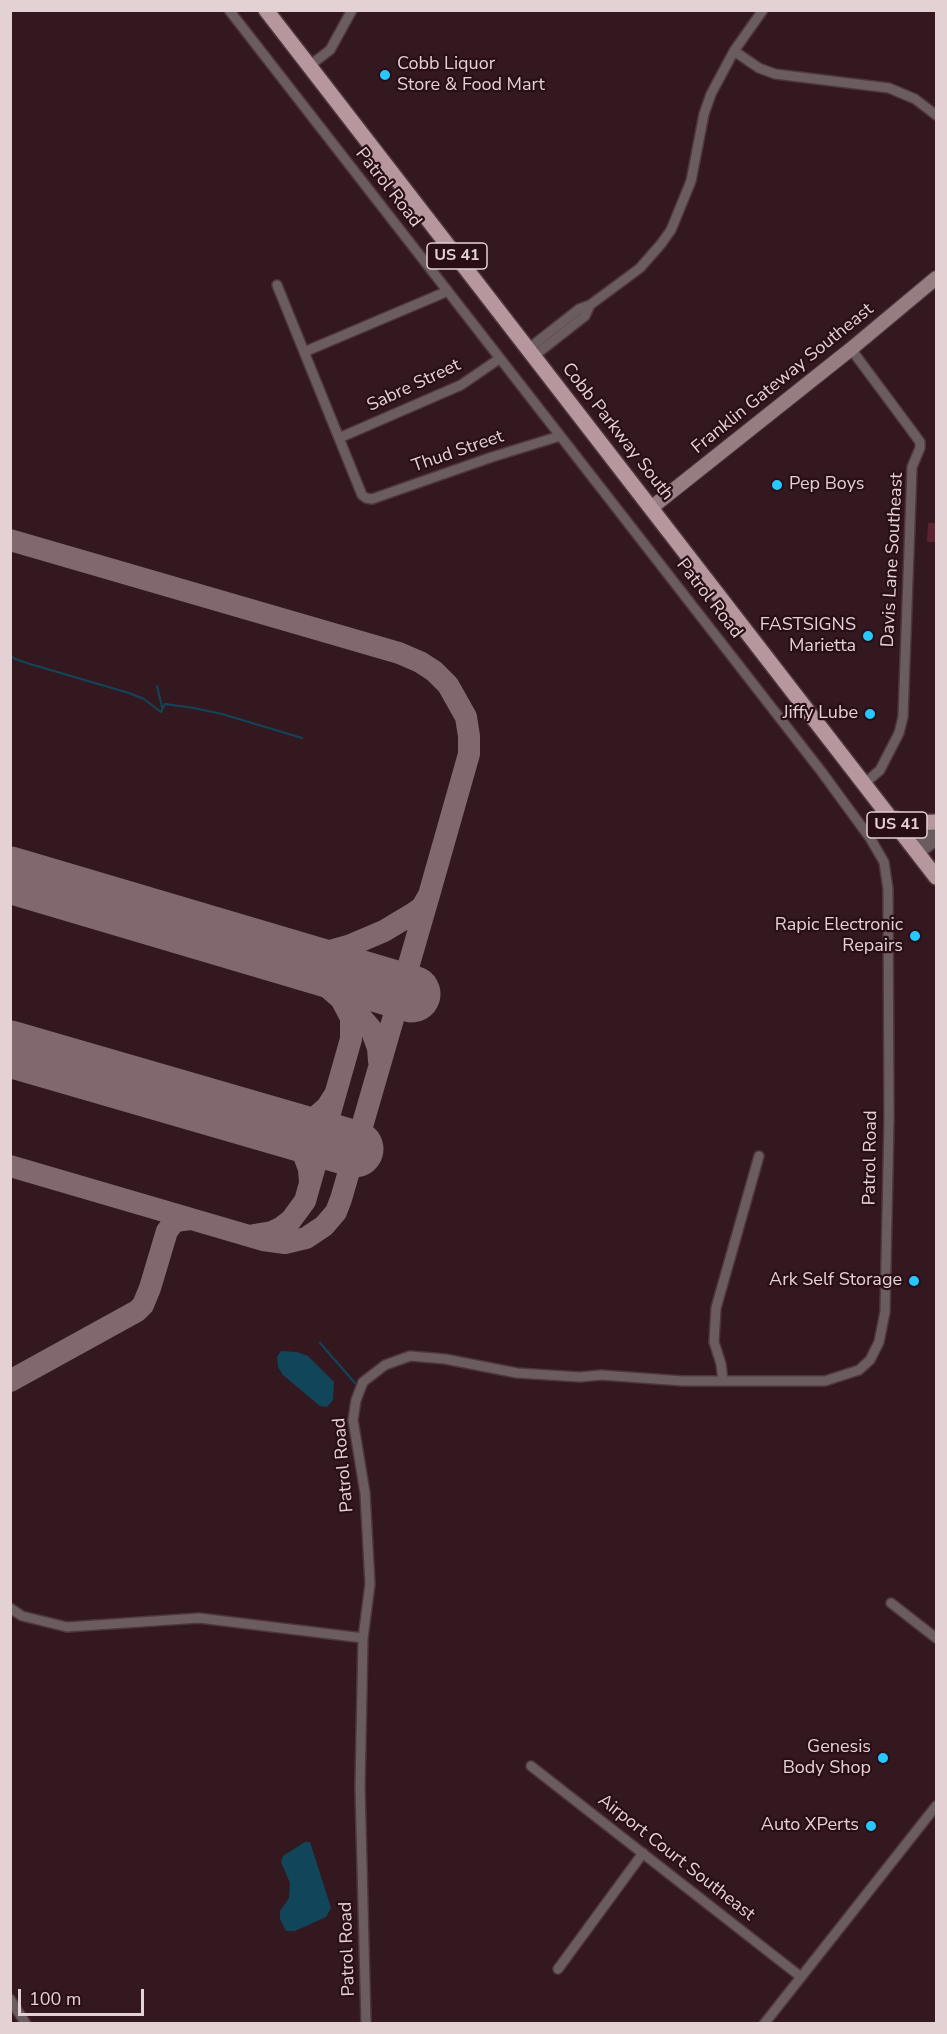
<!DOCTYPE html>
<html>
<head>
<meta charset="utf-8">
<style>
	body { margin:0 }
	#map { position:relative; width:947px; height:2034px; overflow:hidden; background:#33181f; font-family:"Nunito Sans",sans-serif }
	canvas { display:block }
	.frame { position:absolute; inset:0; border:12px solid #e4d1d4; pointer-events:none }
	.scale { position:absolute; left:18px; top:1989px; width:126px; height:27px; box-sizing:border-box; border:3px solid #e4d1d4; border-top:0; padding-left:8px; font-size:18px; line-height:21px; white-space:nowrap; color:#e4d1d4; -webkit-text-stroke:4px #290f15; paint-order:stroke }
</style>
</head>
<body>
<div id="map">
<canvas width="947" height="2034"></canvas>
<div class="frame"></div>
<div class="scale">100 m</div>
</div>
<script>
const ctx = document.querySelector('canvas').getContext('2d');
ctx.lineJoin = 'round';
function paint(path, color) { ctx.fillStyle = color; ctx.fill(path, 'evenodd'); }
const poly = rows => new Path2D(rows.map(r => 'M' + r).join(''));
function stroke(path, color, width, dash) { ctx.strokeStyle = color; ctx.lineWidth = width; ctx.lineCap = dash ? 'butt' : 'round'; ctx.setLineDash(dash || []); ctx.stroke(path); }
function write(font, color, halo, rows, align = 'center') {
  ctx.font = font + ' "Nunito Sans",sans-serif'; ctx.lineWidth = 4.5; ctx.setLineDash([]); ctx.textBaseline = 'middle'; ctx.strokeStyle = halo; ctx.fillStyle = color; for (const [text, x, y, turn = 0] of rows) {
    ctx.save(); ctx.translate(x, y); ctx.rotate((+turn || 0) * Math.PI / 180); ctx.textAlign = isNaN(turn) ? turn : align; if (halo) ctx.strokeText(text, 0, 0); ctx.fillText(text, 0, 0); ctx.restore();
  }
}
paint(poly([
	[928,523,936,523,936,542,927,542]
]), '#5d2232');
paint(poly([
	[281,1351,297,1352,308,1356,334,1382,333,1400,327,1407,320,1406,283,1375,278,1367,277,1357],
	[305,1842,310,1842,331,1908,326,1917,295,1931,286,1931,280,1919,280,1911,289,1898,290,1883,281,1862,283,1856]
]), '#11465a');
stroke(poly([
	[10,655,15,659,30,664,129,693,144,699,161,712,165,704,194,708,222,714,302,738],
	[157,686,162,707],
	[320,1343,355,1383]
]), '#11465a', 2);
stroke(poly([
	[10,540,399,653,420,662,434,671,448,685,466,717,469,736,469,754,429,895],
	[348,1002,371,1029,378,1048,379,1061],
	[273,1125,299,1125,312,1120,327,1107,334,1096],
	[273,1125,286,1133,302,1150,309,1169,310,1183],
	[10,1166,263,1240,285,1243,306,1238,324,1226,336,1212,341,1199,429,895,422,907,414,913,384,931,351,945,326,952,291,953,271,951],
	[254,1235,272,1232,282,1227,291,1220,305,1201,351,1039,351,1018,341,999,317,978,277,954],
	[10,1381,137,1311,143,1305,150,1288,167,1231,175,1221,191,1219]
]), '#80686e', 22);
stroke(poly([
	[10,875,412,994],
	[10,1049,355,1149]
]), '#80686e', 57);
const street = poly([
	[229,10,821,771,870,838,884,862,888,889,889,1120,885,1312,879,1342,870,1360,859,1370,825,1381,683,1381,601,1375,580,1377,517,1373,445,1359,410,1356,385,1365,363,1382,356,1400,353,1420,365,1493,370,1584,363,1638,360,1787,366,2024],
	[734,51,759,68,775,74,889,88,915,99,936,115],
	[309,66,330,50,352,10],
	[277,285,362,495,366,498,372,499,492,457,560,436],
	[528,349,579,309,590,305,640,268,661,244,671,230,691,181,704,114,711,94,734,51,763,10],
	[851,349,909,427,920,442,920,448,912,467,903,717,899,733,880,770,864,784],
	[304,352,448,291],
	[534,356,585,316,590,305],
	[339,438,461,385,499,359],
	[914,848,936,830],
	[919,854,936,841],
	[723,1381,721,1364,714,1342,716,1308,759,1156],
	[891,1603,936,1638],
	[10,1608,22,1616,67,1627,199,1618,363,1638],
	[531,1766,801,1977],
	[558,1969,643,1853],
	[10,1999,26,2024],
	[764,2024,936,1806]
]);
const secondary = poly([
	[651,508,851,349,936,278]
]);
const primary = poly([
	[266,10,936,877],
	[892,818,912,823,936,822]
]);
stroke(street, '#4f363c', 12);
stroke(secondary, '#4f363c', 16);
stroke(primary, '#4f363c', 18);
stroke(street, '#6b5c5f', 9);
stroke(secondary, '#967d82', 14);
stroke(primary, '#b6979d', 15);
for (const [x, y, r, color] of [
	[385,75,6,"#27c8ff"],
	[777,485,6,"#27c8ff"],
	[868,636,6,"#27c8ff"],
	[870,714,6,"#27c8ff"],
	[915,936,6,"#27c8ff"],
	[914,1281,6,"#27c8ff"],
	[883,1758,6,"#27c8ff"],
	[871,1826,6,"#27c8ff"]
]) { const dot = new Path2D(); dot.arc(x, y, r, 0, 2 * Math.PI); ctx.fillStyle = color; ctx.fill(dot); stroke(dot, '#290f15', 2); }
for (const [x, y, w] of [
	[457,256,60],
	[897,825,60]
]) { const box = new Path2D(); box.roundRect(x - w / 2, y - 13, w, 26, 4.5); ctx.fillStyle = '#290f15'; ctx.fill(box); stroke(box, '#e4d1d4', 1.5); }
write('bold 16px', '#e4d1d4', null, [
	["US 41",457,256],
	["US 41",897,825]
]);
write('18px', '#e4d1d4', '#290f15', [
	["Cobb Liquor",397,65,"left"],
	["Store & Food Mart",397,86,"left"],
	["Pep Boys",789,485,"left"],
	["FASTSIGNS",856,626],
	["Marietta",856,647],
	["Jiffy Lube",858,714],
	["Rapic Electronic",903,926],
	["Repairs",903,947],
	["Ark Self Storage",902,1281],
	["Genesis",871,1748],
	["Body Shop",871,1769],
	["Auto XPerts",859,1826]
], 'right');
write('18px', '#e4d1d4', '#290f15', [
	["Patrol Road",388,188,52],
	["Franklin Gateway Southeast",783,379,-39],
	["Sabre Street",414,386,-25],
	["Cobb Parkway South",617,432,52],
	["Thud Street",458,452,-19],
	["Davis Lane Southeast",893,560,-87],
	["Patrol Road",709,599,52],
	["Patrol Road",871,1158,-89],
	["Patrol Road",344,1465,-95],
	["Airport Court Southeast",676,1858,38],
	["Patrol Road",348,1949,-92]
]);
</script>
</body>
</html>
